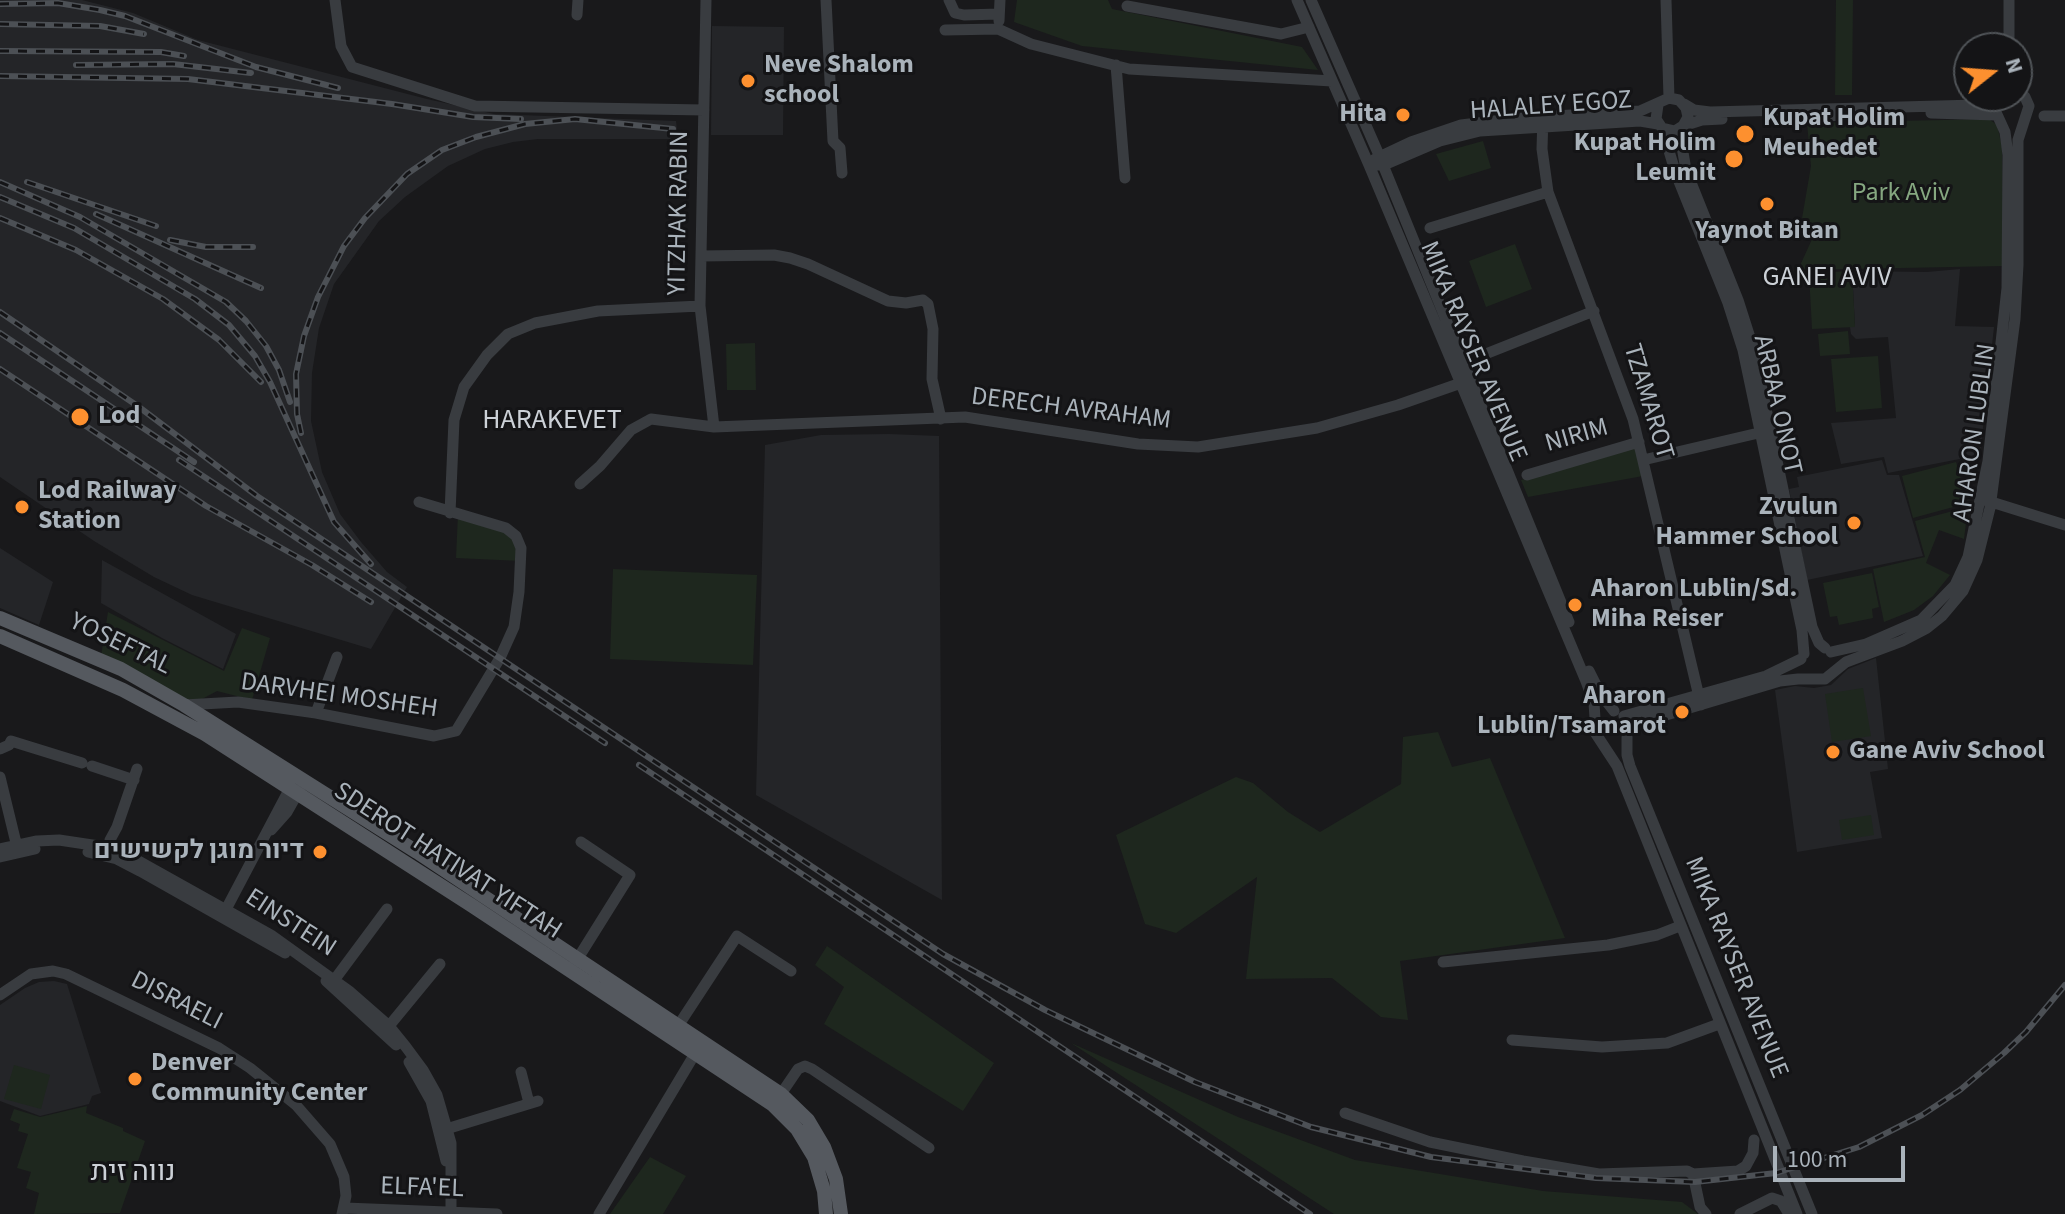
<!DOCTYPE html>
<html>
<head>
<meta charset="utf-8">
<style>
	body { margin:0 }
	#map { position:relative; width:2065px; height:1214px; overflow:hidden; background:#19191b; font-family:"Source Sans 3",sans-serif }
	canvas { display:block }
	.north { position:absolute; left:1953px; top:32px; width:80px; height:80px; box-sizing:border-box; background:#141416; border:2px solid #505458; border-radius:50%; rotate:73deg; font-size:22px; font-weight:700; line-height:32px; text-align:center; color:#aab3bb }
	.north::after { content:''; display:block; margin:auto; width:28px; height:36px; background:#fd902f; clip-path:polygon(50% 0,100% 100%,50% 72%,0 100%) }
	.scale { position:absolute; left:1773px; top:1146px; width:132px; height:36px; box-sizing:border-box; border:4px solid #aab3bb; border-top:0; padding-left:10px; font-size:24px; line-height:28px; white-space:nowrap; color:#aab3bb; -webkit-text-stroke:6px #141416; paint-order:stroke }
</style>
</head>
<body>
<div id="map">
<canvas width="2065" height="1214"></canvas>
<div class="north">N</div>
<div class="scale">100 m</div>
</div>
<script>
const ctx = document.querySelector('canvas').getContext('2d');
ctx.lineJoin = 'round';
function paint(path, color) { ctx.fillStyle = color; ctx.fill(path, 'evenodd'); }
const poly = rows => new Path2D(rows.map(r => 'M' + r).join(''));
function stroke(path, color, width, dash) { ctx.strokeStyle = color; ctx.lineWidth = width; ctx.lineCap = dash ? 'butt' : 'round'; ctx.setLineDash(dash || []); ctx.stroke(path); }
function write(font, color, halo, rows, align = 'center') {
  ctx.font = font + ' "Source Sans 3",Heebo,sans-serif'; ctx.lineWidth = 6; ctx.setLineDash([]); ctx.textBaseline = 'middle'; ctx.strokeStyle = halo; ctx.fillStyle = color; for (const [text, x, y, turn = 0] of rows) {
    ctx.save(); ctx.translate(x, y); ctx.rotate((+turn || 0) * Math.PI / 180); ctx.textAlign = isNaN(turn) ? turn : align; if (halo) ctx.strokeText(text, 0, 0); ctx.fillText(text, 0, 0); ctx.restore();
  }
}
paint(poly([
	[0,0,82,0,133,13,198,40,427,99,494,114,676,121,678,139,538,139,513,142,485,149,448,166,405,197,379,221,334,284,319,328,312,373,311,421,322,472,340,514,361,542,387,572,407,587,371,649,192,595,154,577,94,541,0,477],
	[712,26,784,27,783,135,711,135],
	[1960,269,1955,326,1994,327,1980,455,1888,473,1884,457,1841,464,1831,423,1896,418,1888,337,1856,339,1851,334,1850,327,1855,326,1852,271,1927,272],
	[889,434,939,436,942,900,756,795,765,445,821,435],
	[1882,460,1887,475,1899,475,1923,556,1807,580,1789,489,1799,487,1797,477],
	[0,548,53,582,39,625,0,608],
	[102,560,236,634,223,669,162,638,101,603],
	[1876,658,1888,769,1870,772,1882,838,1797,852,1775,690,1795,686,1814,688,1831,685,1848,669],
	[54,981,67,984,101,1093,92,1096,89,1104,40,1116,0,1101,0,1005,25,988,39,982]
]), '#242528');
paint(poly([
	[1017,0,1108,0,1112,9,1302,47,1318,70,1082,46,1014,22],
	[1836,0,1853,0,1852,95,1835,95],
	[1989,119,1997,125,2002,146,2004,266,1798,270,1813,237,1800,230,1811,166,1807,123],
	[1483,141,1491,168,1449,181,1436,154],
	[1515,244,1532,289,1486,307,1469,261],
	[1852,271,1855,327,1812,329,1809,273],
	[1848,331,1850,354,1820,356,1818,334],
	[755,343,756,390,727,390,726,344],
	[1878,356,1882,408,1836,412,1831,359],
	[1636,446,1643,476,1528,497,1521,480],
	[1956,462,1968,503,1913,518,1902,476],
	[1968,507,1964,539,1939,530,1926,563,1950,575,1933,596,1914,610,1884,622,1873,569,1925,557,1915,521],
	[458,514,512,532,521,561,456,558],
	[613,569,757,575,753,665,610,659],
	[1872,573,1879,607,1872,609,1873,618,1839,625,1837,616,1830,617,1823,583],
	[108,612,224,671,242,628,270,638,252,700,217,691,202,699,189,702,101,656],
	[1863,688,1871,736,1832,742,1825,694],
	[1438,732,1452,767,1490,758,1565,938,1400,961,1408,1020,1381,1017,1332,978,1246,979,1257,877,1176,933,1145,924,1116,835,1236,777,1253,783,1288,812,1320,832,1401,784,1403,737],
	[1871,815,1874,835,1842,840,1839,820],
	[827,946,994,1063,963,1111,824,1024,844,987,815,965],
	[1071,1043,1238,1117,1355,1160,1543,1191,1682,1202,1698,1214,1334,1214],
	[14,1065,50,1075,41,1109,4,1099],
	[87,1106,86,1113,123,1128,123,1131,145,1141,120,1213,34,1214,39,1193,26,1188,31,1172,17,1168,28,1134,18,1131,20,1124,10,1120,14,1109,40,1117],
	[650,1157,686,1176,663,1214,610,1214]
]), '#1e271e');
stroke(poly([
	[335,0,341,46,352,67,475,106,704,110],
	[706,0,700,306,714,427],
	[826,0,833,141,840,148,842,173],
	[949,0,955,13,964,15,999,14],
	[1297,0,1369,165,1586,681,1594,703,1596,734,1617,766,1797,1214],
	[1311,0,1379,155,1569,622],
	[1666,0,1669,98],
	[2009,0,2009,48],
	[1127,6,1281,34,1309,27],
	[577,15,578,0],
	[999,21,1000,0],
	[945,30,998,29,1031,44,1129,69,1332,81],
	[1116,65,1125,178],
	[1684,104,1694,110,1710,112,1977,105,1998,100],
	[1931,113,1997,115],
	[1543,116,1542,149,1548,192,1633,419,1701,705],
	[2044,116,2065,116],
	[1803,117,1866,114],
	[1683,126,1702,120,1722,119],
	[1662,128,1676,174,1728,303,1743,350,1802,630,1804,654],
	[1679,129,1686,170,1738,300,1753,347,1812,627,1819,643,1825,648],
	[1375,159,1411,142,1461,125,1520,118,1640,111,1669,98,1679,100,1686,108,1688,117,1683,126,1675,131,1662,128,1656,119,1658,105],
	[1378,165,1384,165,1440,141,1480,131,1640,121,1658,124],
	[1430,228,1548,192],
	[701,256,774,255,790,258,808,264,888,301,906,303,923,300,928,304,933,329,932,379,941,419],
	[1483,355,1594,311],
	[1643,460,1767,431],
	[1527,475,1639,442],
	[580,484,600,466,631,430,651,419,714,427,965,417,1138,444,1198,447,1317,428,1398,405,1461,383],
	[1985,500,2065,525],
	[450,513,454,420,464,387,487,355,508,334,535,323,598,311,700,306],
	[1831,652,1866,644,1921,620,1955,585,1968,557,1988,461,2007,288,2008,155,2005,132,1995,110,2000,96],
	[1589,671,1600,693,1614,711],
	[184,705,238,702,316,713,434,736,456,731,500,658,514,627,519,592,521,548,516,536,506,528,419,502],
	[316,713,337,657],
	[1624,716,1766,676,1801,659],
	[1629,729,1646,721,1780,681,1798,679,1825,679,1846,662,1902,641,1927,628,1942,616,1963,591,1977,560,1990,508,2015,319,2018,265,2018,140,2029,106,2025,97,2017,92],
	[1627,737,1627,755,1630,766,1812,1214],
	[0,749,9,745,11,741,82,763],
	[92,766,134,780],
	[0,777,18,851],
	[271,830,287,812,300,789],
	[0,849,37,841,59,840,99,846,126,854,271,935,349,991,389,1026,406,1047,423,1070,437,1095,451,1143,451,1214],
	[88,852,117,859,140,871,285,953],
	[109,855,110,840,117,827,137,769],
	[0,857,35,849],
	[223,915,290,788],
	[1443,962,1608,945,1657,935,1680,926],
	[575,963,630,875,581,842],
	[335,979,387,909],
	[326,981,396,1045],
	[0,995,31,974,53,971,66,974,219,1048,250,1068,296,1105,330,1144,344,1177,346,1196,342,1214],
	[389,1026,440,964],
	[678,1026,737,936,791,971],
	[1512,1040,1602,1047,1667,1043,1719,1024],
	[409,1062,431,1101,446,1161],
	[521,1072,529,1103],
	[781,1094,798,1069,805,1066,812,1069,929,1148],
	[1345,1113,1430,1142,1523,1161,1599,1174,1687,1171,1693,1174,1700,1207,1706,1214],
	[443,1130,538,1101],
	[1693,1174,1738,1171,1746,1166,1753,1153,1754,1140],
	[345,1208,497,1214],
	[599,1214,699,1047],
	[1740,1214,1772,1198,1781,1201,1789,1214]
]), '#393c40', 11);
stroke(poly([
	[0,618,121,669,184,705,417,852,781,1094,808,1120,824,1147,836,1179,841,1214],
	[0,636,123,690,205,734,471,905,773,1105,797,1129,814,1157,824,1191,826,1214]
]), '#55595f', 14);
const rail = poly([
	[0,4,58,3,100,10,125,16,256,67,338,88],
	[0,24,100,26,144,34],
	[0,51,161,52,184,56],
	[76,65,173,64,251,73],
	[0,76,188,79,392,104,473,117,521,119],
	[0,182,80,217,226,302,246,321,266,346,279,370,290,402],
	[27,182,156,226],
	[0,197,74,228,195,299,229,325,255,356,270,382,334,522,371,564],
	[96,214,261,288],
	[0,218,76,250,163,299,219,340,261,382],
	[170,240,206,247,253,247],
	[0,312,139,407,257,496,943,954,1045,1010,1195,1082,1311,1127,1431,1157,1596,1178,1695,1182,1776,1173,1859,1147,1922,1115,1960,1090,2004,1053,2026,1032,2065,985],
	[0,333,194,462],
	[0,369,206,506,312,565,371,602],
	[301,433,297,414,296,374,304,336,318,297,344,246,365,218,407,174,442,150,476,137,525,124,575,119,673,129],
	[179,460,605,743],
	[639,765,1310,1214]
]);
stroke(rail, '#4c5055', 6);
stroke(rail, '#141416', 3, [9]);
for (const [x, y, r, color] of [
	[748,81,8,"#fd902f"],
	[1403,115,8,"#fd902f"],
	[1745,134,10,"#fd902f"],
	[1734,159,10,"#fd902f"],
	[1767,204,8,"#fd902f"],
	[80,417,10,"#fd902f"],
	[22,507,8,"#fd902f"],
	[1854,523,8,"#fd902f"],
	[1575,605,8,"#fd902f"],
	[1682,712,8,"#fd902f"],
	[1833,752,8,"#fd902f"],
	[320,852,8,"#fd902f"],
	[135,1079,8,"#fd902f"]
]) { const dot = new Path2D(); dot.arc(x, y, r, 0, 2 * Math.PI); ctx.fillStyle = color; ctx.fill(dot); stroke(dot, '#141416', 3); }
write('bold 26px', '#aab3bb', '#141416', [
	["Neve Shalom",764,66],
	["school",764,96],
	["Hita",1387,115,"right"],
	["Kupat Holim",1763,119],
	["Meuhedet",1763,149],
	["Kupat Holim",1716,144,"right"],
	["Leumit",1716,174,"right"],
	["Yaynot Bitan",1767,232,"center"],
	["Lod",98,417],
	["Lod Railway",38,492],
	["Station",38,522],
	["Zvulun",1838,508,"right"],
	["Hammer School",1838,538,"right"],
	["Aharon Lublin/Sd.",1591,590],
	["Miha Reiser",1591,620],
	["Aharon",1666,697,"right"],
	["Lublin/Tsamarot",1666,727,"right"],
	["Gane Aviv School",1849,752],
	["דיור מוגן לקשישים",304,852,"right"],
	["Denver",151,1064],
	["Community Center",151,1094]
], 'left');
write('26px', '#aab3bb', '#141416', [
	["HALALEY EGOZ",1551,107,-4],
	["YITZHAK RABIN",680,213,-89],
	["MIKA RAYSER AVENUE",1472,352,67],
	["TZAMAROT",1647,402,73],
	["ARBAA ONOT",1776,405,77],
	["DERECH AVRAHAM",1071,410,7],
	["AHARON LUBLIN",1976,433,-82],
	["NIRIM",1577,437,-16],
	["YOSEFTAL",120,645,26],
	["DARVHEI MOSHEH",339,697,8],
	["SDEROT HATIVAT YIFTAH",447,862,33],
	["EINSTEIN",290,924,33],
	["MIKA RAYSER AVENUE",1735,968,68],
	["DISRAELI",176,1002,27],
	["ELFA'EL",422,1189,2]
]);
write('26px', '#85a780', '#141416', [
	["Park Aviv",1901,194]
]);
write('28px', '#ccd1d7', '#141416', [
	["GANEI AVIV",1827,279],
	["HARAKEVET",552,422],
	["נווה זית",133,1174]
]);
</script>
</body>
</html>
